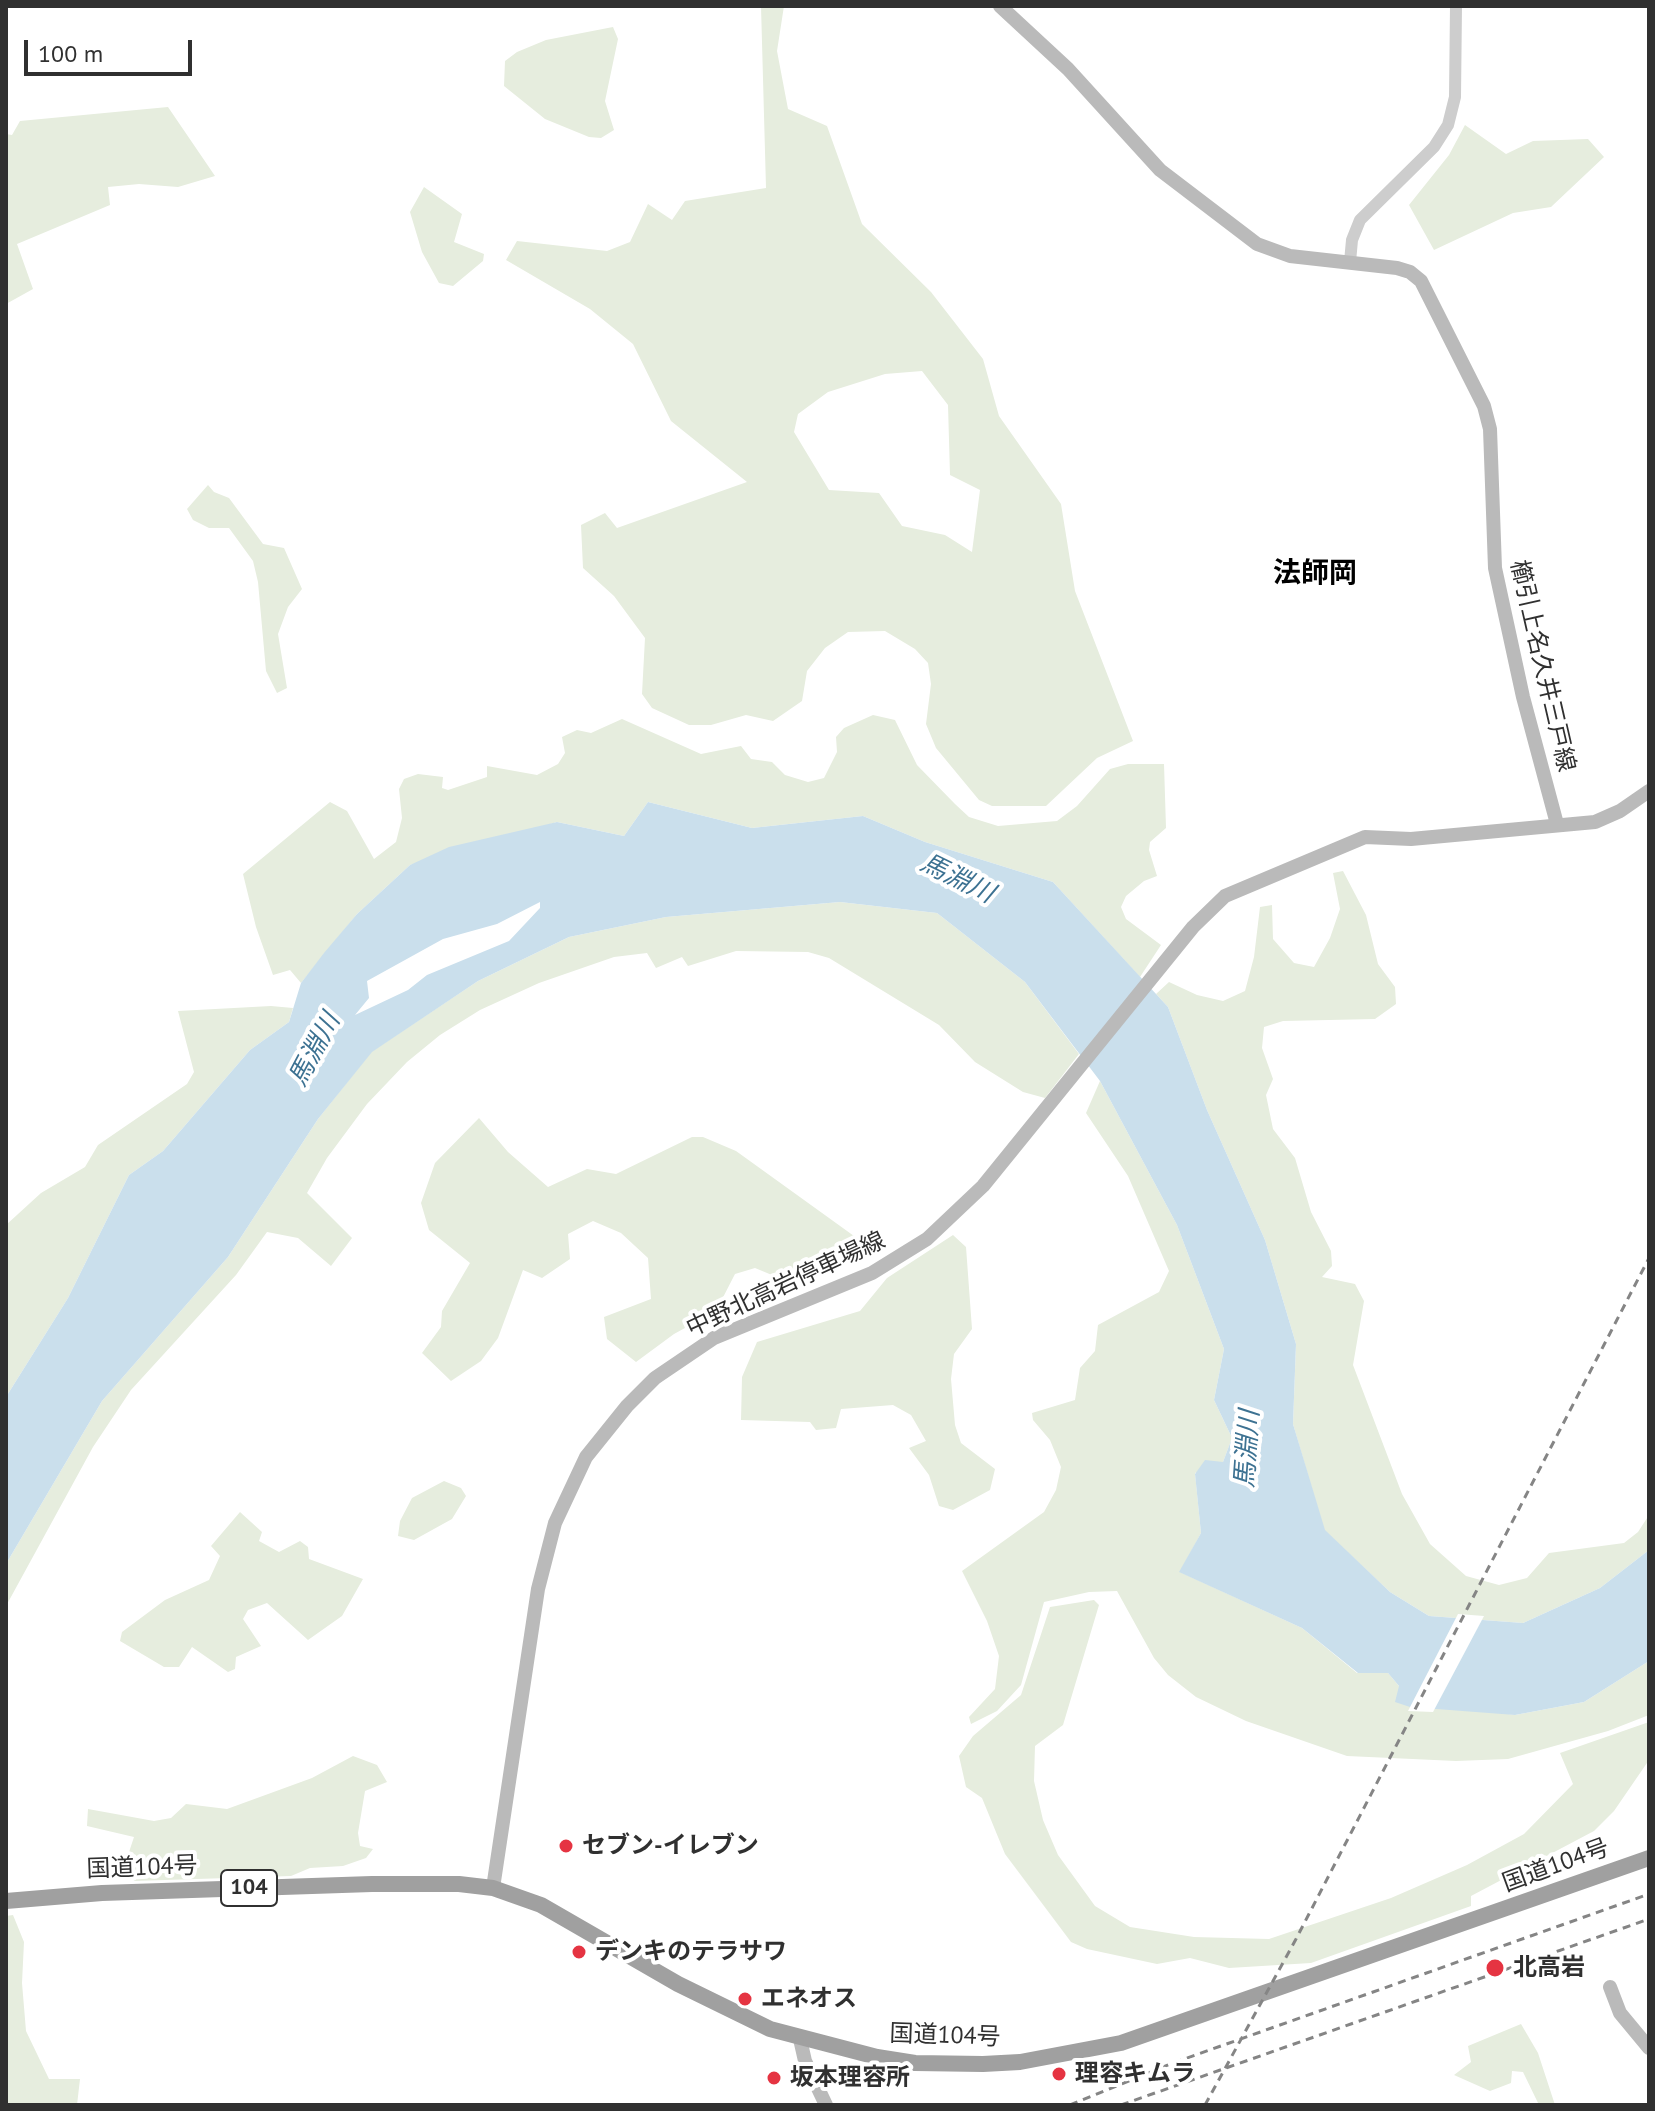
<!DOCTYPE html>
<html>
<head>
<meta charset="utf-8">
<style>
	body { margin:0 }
	#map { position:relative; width:1655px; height:2111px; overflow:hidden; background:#fff; font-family:"PT Sans",sans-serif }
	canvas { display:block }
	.frame { position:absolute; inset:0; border:8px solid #303030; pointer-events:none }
	.scale { position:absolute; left:24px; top:40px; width:168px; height:36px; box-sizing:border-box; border:4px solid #303030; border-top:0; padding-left:10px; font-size:24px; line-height:28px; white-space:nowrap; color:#303030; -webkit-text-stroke:6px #fff; paint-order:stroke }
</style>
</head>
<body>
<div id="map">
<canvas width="1655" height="2111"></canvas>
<div class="frame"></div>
<div class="scale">100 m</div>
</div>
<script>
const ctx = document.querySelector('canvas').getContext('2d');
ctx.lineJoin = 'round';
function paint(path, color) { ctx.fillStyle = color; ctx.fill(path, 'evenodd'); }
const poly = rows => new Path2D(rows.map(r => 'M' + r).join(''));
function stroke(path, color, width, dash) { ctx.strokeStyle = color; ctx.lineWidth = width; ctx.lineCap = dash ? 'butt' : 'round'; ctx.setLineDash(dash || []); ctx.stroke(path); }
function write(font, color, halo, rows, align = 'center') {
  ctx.font = font + ' "PT Sans","Noto Sans JP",sans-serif'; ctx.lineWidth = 8; ctx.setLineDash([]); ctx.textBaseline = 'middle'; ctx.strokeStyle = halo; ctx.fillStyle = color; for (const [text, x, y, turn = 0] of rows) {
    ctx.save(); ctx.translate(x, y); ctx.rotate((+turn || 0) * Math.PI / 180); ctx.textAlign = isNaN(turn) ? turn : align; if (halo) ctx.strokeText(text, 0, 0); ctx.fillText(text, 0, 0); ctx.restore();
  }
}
paint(poly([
	[761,6,784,6,777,51,788,109,827,126,862,224,931,292,983,359,999,416,1061,504,1075,591,1133,741,1097,758,1046,806,992,806,979,800,936,748,926,724,931,684,928,663,915,649,885,631,848,632,825,648,807,671,802,701,773,721,746,715,711,725,689,725,652,708,642,694,645,638,614,596,583,568,581,525,605,513,617,528,747,482,671,421,633,344,590,309,506,260,517,241,607,251,630,242,648,204,672,220,685,201,766,188],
	[922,371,948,405,950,475,980,490,972,552,945,535,902,526,879,493,829,490,794,432,798,414,828,392,885,374],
	[613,27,618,39,605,101,614,130,601,138,589,137,545,119,504,86,505,61,517,52,546,40],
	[168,107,215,176,178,187,139,184,108,187,110,205,17,244,33,289,6,304,6,134,12,135,20,121],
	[1465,125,1506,154,1533,141,1588,139,1604,157,1551,207,1513,213,1434,250,1409,205,1449,155],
	[424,187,462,214,454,242,484,254,483,261,453,286,439,283,422,252,410,212],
	[208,485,214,492,229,498,263,544,284,548,302,589,288,607,278,634,287,688,277,693,266,671,258,582,253,561,229,528,209,528,193,520,187,509],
	[873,715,895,720,917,765,955,804,969,817,998,826,1057,821,1077,806,1110,769,1128,764,1164,764,1166,828,1150,842,1149,850,1157,876,1144,881,1126,896,1121,907,1126,919,1161,945,1140,977,1053,882,925,842,863,816,752,828,648,802,624,836,557,822,410,865,357,914,301,983,290,970,273,975,256,927,243,874,330,802,347,811,374,859,396,842,402,818,399,789,404,779,418,774,443,777,442,788,448,790,487,777,487,766,537,775,558,764,565,753,562,737,577,730,591,733,622,719,701,754,741,746,751,759,772,762,785,775,808,782,824,778,837,752,836,737,844,728],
	[1343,871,1366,915,1378,964,1395,987,1396,1004,1375,1019,1283,1021,1264,1027,1262,1048,1273,1079,1266,1095,1273,1129,1295,1158,1311,1212,1331,1251,1332,1266,1322,1277,1355,1284,1364,1301,1353,1365,1402,1494,1430,1544,1466,1576,1499,1585,1527,1578,1549,1553,1624,1543,1638,1532,1649,1515,1649,1550,1600,1588,1523,1623,1429,1616,1390,1592,1324,1530,1293,1424,1296,1344,1265,1240,1207,1110,1168,1007,1156,994,1169,982,1197,995,1223,1001,1245,991,1254,957,1260,907,1272,905,1273,939,1294,963,1314,967,1330,938,1340,909,1333,873],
	[840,902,937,913,1025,982,1079,1054,1045,1098,1023,1092,975,1062,939,1025,829,958,808,952,736,951,688,966,682,957,656,968,647,953,614,957,539,983,480,1010,440,1035,407,1062,367,1104,327,1158,307,1193,352,1238,331,1266,298,1238,267,1232,236,1275,131,1390,93,1447,6,1606,6,1564,102,1401,228,1257,318,1119,371,1052,478,981,569,937,666,917],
	[271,1006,293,1008,289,1022,250,1050,163,1151,129,1175,68,1298,6,1397,6,1225,41,1193,85,1167,98,1145,187,1084,194,1072,178,1011],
	[1100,1081,1177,1225,1224,1349,1214,1400,1232,1438,1223,1462,1195,1473,1201,1533,1180,1572,1302,1628,1357,1673,1388,1673,1399,1686,1472,1709,1515,1715,1584,1702,1649,1661,1649,1715,1608,1731,1508,1759,1456,1761,1347,1756,1246,1721,1196,1697,1168,1675,1154,1658,1117,1591,1089,1592,1044,1602,1021,1685,997,1711,971,1724,969,1717,995,1689,999,1656,987,1621,962,1571,1044,1512,1056,1490,1061,1467,1050,1440,1033,1420,1032,1413,1075,1400,1080,1368,1095,1351,1098,1325,1159,1292,1169,1271,1128,1176,1086,1113],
	[479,1118,508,1152,548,1187,587,1169,616,1174,692,1137,703,1137,736,1151,854,1236,855,1245,843,1258,784,1280,755,1268,735,1274,716,1311,674,1334,636,1362,607,1339,604,1317,651,1299,648,1258,621,1233,593,1221,568,1234,570,1259,542,1278,523,1270,498,1338,481,1361,451,1381,422,1353,441,1327,442,1311,470,1263,429,1230,421,1203,435,1163],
	[953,1235,966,1247,972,1329,954,1354,951,1379,955,1425,961,1443,995,1469,990,1490,953,1510,939,1506,929,1475,909,1448,926,1441,911,1415,893,1405,841,1409,836,1428,816,1430,810,1422,741,1420,742,1377,757,1342,860,1311,887,1278],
	[444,1481,461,1488,466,1496,452,1519,414,1540,398,1536,400,1521,412,1498],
	[240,1512,262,1532,259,1541,279,1552,300,1541,308,1547,309,1559,363,1579,342,1616,308,1640,267,1603,248,1610,243,1619,261,1646,236,1657,235,1669,228,1672,192,1647,179,1667,164,1667,120,1641,122,1632,165,1600,209,1580,220,1556,211,1546],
	[1094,1600,1099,1605,1063,1725,1035,1746,1034,1781,1043,1820,1058,1855,1095,1906,1130,1927,1194,1937,1269,1939,1391,1898,1467,1865,1524,1834,1573,1784,1560,1753,1649,1722,1649,1760,1614,1811,1594,1831,1471,1896,1471,1906,1311,1963,1229,1968,1190,1958,1157,1964,1087,1949,1071,1942,1005,1854,982,1798,966,1787,959,1756,973,1736,1021,1695,1050,1607],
	[353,1756,377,1765,387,1782,365,1791,358,1833,360,1846,373,1849,366,1858,343,1866,310,1868,291,1876,134,1881,126,1861,134,1837,87,1826,88,1809,154,1821,171,1818,186,1804,227,1809,312,1778],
	[13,1915,24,1942,22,1983,26,2031,49,2079,80,2079,77,2105,6,2105,6,1916],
	[1521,2024,1538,2053,1555,2105,1539,2105,1523,2072,1512,2071,1511,2083,1490,2091,1454,2075,1471,2062,1468,2046]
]), '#e6edde');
paint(poly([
	[648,802,752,828,863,816,925,842,1053,882,1168,1007,1207,1110,1265,1240,1296,1344,1293,1424,1325,1530,1390,1592,1429,1616,1523,1623,1600,1588,1649,1550,1649,1661,1584,1702,1515,1715,1410,1707,1395,1702,1399,1686,1388,1673,1358,1673,1302,1628,1179,1572,1201,1533,1195,1474,1205,1460,1223,1462,1232,1438,1214,1400,1224,1349,1177,1225,1100,1081,1025,982,937,913,840,902,666,917,569,937,478,981,372,1052,318,1119,228,1257,102,1401,6,1564,6,1397,68,1298,129,1175,163,1151,250,1050,289,1022,301,983,324,953,357,914,410,865,449,847,557,822,624,836],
	[540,902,540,908,509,941,427,975,408,990,355,1015,369,998,367,981,443,939,497,924]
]), '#cadfec');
paint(poly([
	[1458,1614,1484,1616,1433,1712,1408,1711]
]), '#fff');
stroke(poly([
	[1350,262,1352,240,1360,220,1434,147,1448,125,1455,97,1456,6]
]), '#cdcdcd', 12);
stroke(poly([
	[1000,6,1068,69,1160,170,1257,244,1290,256,1397,268,1410,272,1421,281,1484,406,1490,429,1495,568,1523,697,1557,824],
	[493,1888,538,1589,555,1523,586,1457,627,1406,655,1378,714,1338,872,1273,927,1239,983,1186,1193,927,1225,896,1365,837,1411,839,1595,822,1620,811,1649,791],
	[1610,1987,1620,2013,1649,2048],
	[800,2039,805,2061,826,2105]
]), '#bababa', 14);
stroke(poly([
	[6,1901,102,1893,372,1884,459,1884,493,1888,541,1905,678,1984,770,2029,877,2057,915,2063,983,2064,1020,2062,1121,2043,1649,1858]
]), '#a0a0a0', 16);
stroke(poly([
	[1070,2105,1173,2063,1649,1894],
	[1121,2105,1649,1919],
	[1205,2105,1296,1939,1649,1258]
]), '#858585', 3, [8, 6]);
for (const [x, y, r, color] of [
	[566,1846,8,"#e53442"],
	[579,1952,8,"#e53442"],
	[1495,1968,10,"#e53442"],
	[745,1999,8,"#e53442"],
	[1059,2074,8,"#e53442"],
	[774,2078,8,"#e53442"]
]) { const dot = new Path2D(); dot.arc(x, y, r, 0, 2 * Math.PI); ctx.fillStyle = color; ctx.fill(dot); stroke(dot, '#fff', 3); }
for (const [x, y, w] of [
	[249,1888,56]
]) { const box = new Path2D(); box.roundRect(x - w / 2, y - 18, w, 36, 6); ctx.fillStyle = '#fff'; ctx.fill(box); stroke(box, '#303030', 2); }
write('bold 22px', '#303030', null, [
	["104",249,1888]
]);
write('24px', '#303030', '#fff', [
	["櫛引上名久井三戸線",1542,666,77],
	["中野北高岩停車場線",786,1285,-25],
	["国道104号",1556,1866,-20],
	["国道104号",142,1868,-2],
	["国道104号",945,2036,2]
]);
write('bold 24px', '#303030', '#fff', [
	["セブン-イレブン",582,1846],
	["デンキのテラサワ",595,1952],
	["北高岩",1513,1968],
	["エネオス",761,1999],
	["理容キムラ",1075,2074],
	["坂本理容所",790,2078]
], 'left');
write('italic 26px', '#3d7292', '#fff', [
	["馬淵川",957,879,26],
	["馬淵川",315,1050,-62],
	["馬淵川",1248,1449,-86]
]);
write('bold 28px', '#000', '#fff', [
	["法師岡",1315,574]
]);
</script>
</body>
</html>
